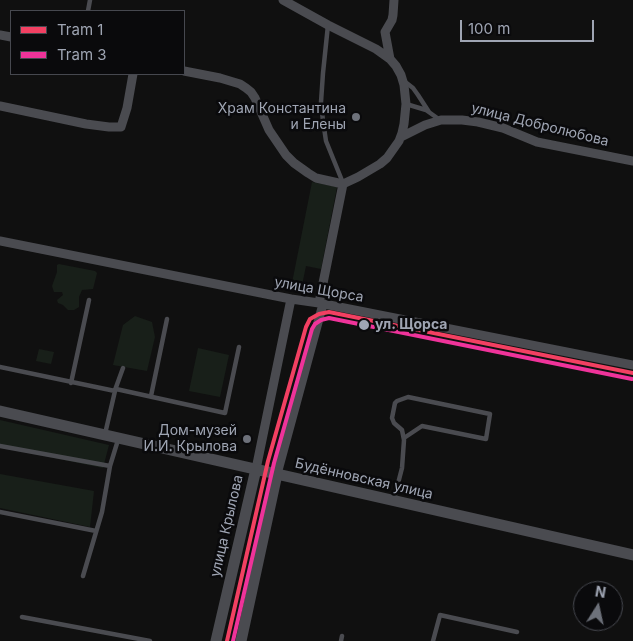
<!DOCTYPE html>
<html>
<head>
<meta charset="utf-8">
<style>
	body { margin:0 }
	#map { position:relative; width:633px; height:641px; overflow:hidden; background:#101010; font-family:Inter,sans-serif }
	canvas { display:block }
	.legend { position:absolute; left:10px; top:10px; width:175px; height:65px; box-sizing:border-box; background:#0a0a0c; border:1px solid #46484f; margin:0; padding:6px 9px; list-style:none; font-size:15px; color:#9fa5b3 }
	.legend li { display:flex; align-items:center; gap:10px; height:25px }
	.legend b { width:25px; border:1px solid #46484f }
	.north { position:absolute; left:573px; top:581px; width:50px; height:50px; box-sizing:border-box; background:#0a0a0c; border:1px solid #46484f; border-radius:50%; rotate:10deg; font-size:14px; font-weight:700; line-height:20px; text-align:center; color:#9fa5b3 }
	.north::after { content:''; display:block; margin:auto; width:18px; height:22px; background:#6d717a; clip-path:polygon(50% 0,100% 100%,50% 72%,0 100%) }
	.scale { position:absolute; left:460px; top:20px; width:134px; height:22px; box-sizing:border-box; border:2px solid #9fa5b3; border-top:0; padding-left:6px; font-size:15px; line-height:18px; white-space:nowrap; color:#9fa5b3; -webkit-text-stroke:4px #0a0a0c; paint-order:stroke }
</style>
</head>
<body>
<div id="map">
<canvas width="633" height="641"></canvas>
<ul class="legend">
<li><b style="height:6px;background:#f24062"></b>Tram 1</li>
<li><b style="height:6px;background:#ef339a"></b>Tram 3</li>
</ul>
<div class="north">N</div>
<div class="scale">100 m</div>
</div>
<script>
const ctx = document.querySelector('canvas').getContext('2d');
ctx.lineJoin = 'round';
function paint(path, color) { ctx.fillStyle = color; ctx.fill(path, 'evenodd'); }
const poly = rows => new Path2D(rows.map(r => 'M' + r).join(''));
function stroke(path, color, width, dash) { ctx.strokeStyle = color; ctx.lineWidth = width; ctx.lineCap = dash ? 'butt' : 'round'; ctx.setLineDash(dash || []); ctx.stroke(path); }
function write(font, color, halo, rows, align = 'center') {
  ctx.font = font + ' Inter,sans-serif'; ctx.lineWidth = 5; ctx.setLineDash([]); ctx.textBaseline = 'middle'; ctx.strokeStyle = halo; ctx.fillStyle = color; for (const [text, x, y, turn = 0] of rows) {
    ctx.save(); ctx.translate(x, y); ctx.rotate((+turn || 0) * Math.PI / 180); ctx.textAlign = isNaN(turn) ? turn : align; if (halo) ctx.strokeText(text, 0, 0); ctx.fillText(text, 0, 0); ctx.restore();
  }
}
paint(poly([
	[312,182,337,187,321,269,306,266,301,290,291,288],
	[59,264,95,271,97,273,93,289,82,290,79,297,79,307,74,310,68,310,63,305,58,303,57,300,63,295,62,292,54,292,52,286,57,272,57,265],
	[135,316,152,322,155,337,147,371,113,365,123,325],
	[198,348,229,355,220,397,189,391],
	[39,349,54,352,51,364,36,361],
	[0,420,109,445,103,468,0,447],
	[0,474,94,491,90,527,0,508]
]), '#181f19');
stroke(poly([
	[88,11,90,0],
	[328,25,323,73,321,102,323,121,326,141,343,183],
	[404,81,413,88,418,95,429,112],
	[406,104,426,110,440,120],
	[0,367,115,391,105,434],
	[71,383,89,300],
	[116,389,225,413,239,347],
	[115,390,123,368],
	[151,396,167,319],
	[0,446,110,466],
	[394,499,402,468,404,440,402,430,394,423,392,418,395,403,397,401,408,397,490,414,486,439,422,426,404,438],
	[0,512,96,531],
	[83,576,102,512,110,466,118,440],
	[22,617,150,641],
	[341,641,342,636],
	[433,641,440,615,517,632]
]), '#4a4b50', 4.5);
stroke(poly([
	[0,35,11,37],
	[390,59,385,32,392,20,393,15,394,0],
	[184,71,220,78,240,84,246,88,251,92,255,98,269,130,286,155,294,163,308,173,316,178,343,184,358,177,380,164,387,158,399,141,402,133,404,124,406,104,404,85,401,75,396,66,390,59,376,49,328,25,283,0],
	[0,106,86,124,109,127,121,127,127,108,133,74],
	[401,137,425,125,441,120,462,120,478,122,503,128,537,142,633,161],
	[0,241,291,299,319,303,633,365],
	[319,303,343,184],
	[256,469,291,299],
	[277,474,323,304]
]), '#4a4b50', 9);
stroke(poly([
	[0,411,633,555],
	[216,641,256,469],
	[241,641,277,474]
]), '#4a4b50', 11);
stroke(poly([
	[227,641,268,461,306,327,310,319,319,314,329,312,633,373]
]), '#f24062', 4);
stroke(poly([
	[233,641,274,463,312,329,315,324,321,320,329,318,632,379]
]), '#ef339a', 4);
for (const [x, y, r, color] of [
	[356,117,5,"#6d717a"],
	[364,325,6,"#9fa5b3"],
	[247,439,5,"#6d717a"]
]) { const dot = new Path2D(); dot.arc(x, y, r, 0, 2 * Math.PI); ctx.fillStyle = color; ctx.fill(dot); stroke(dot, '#0a0a0c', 2); }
write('14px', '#9fa5b3', '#0a0a0c', [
	["Храм Константина",346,109],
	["и Елены",346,125],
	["Дом-музей",237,431],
	["И.И. Крылова",237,447]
], 'right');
write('14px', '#9fa5b3', '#0a0a0c', [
	["улица Добролюбова",540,125,14],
	["улица Щорса",319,290,10],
	["Будённовская улица",364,479,13],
	["улица Крылова",227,526,-77]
]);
write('bold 14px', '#9fa5b3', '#0a0a0c', [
	["ул. Щорса",375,325]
], 'left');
</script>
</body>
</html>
